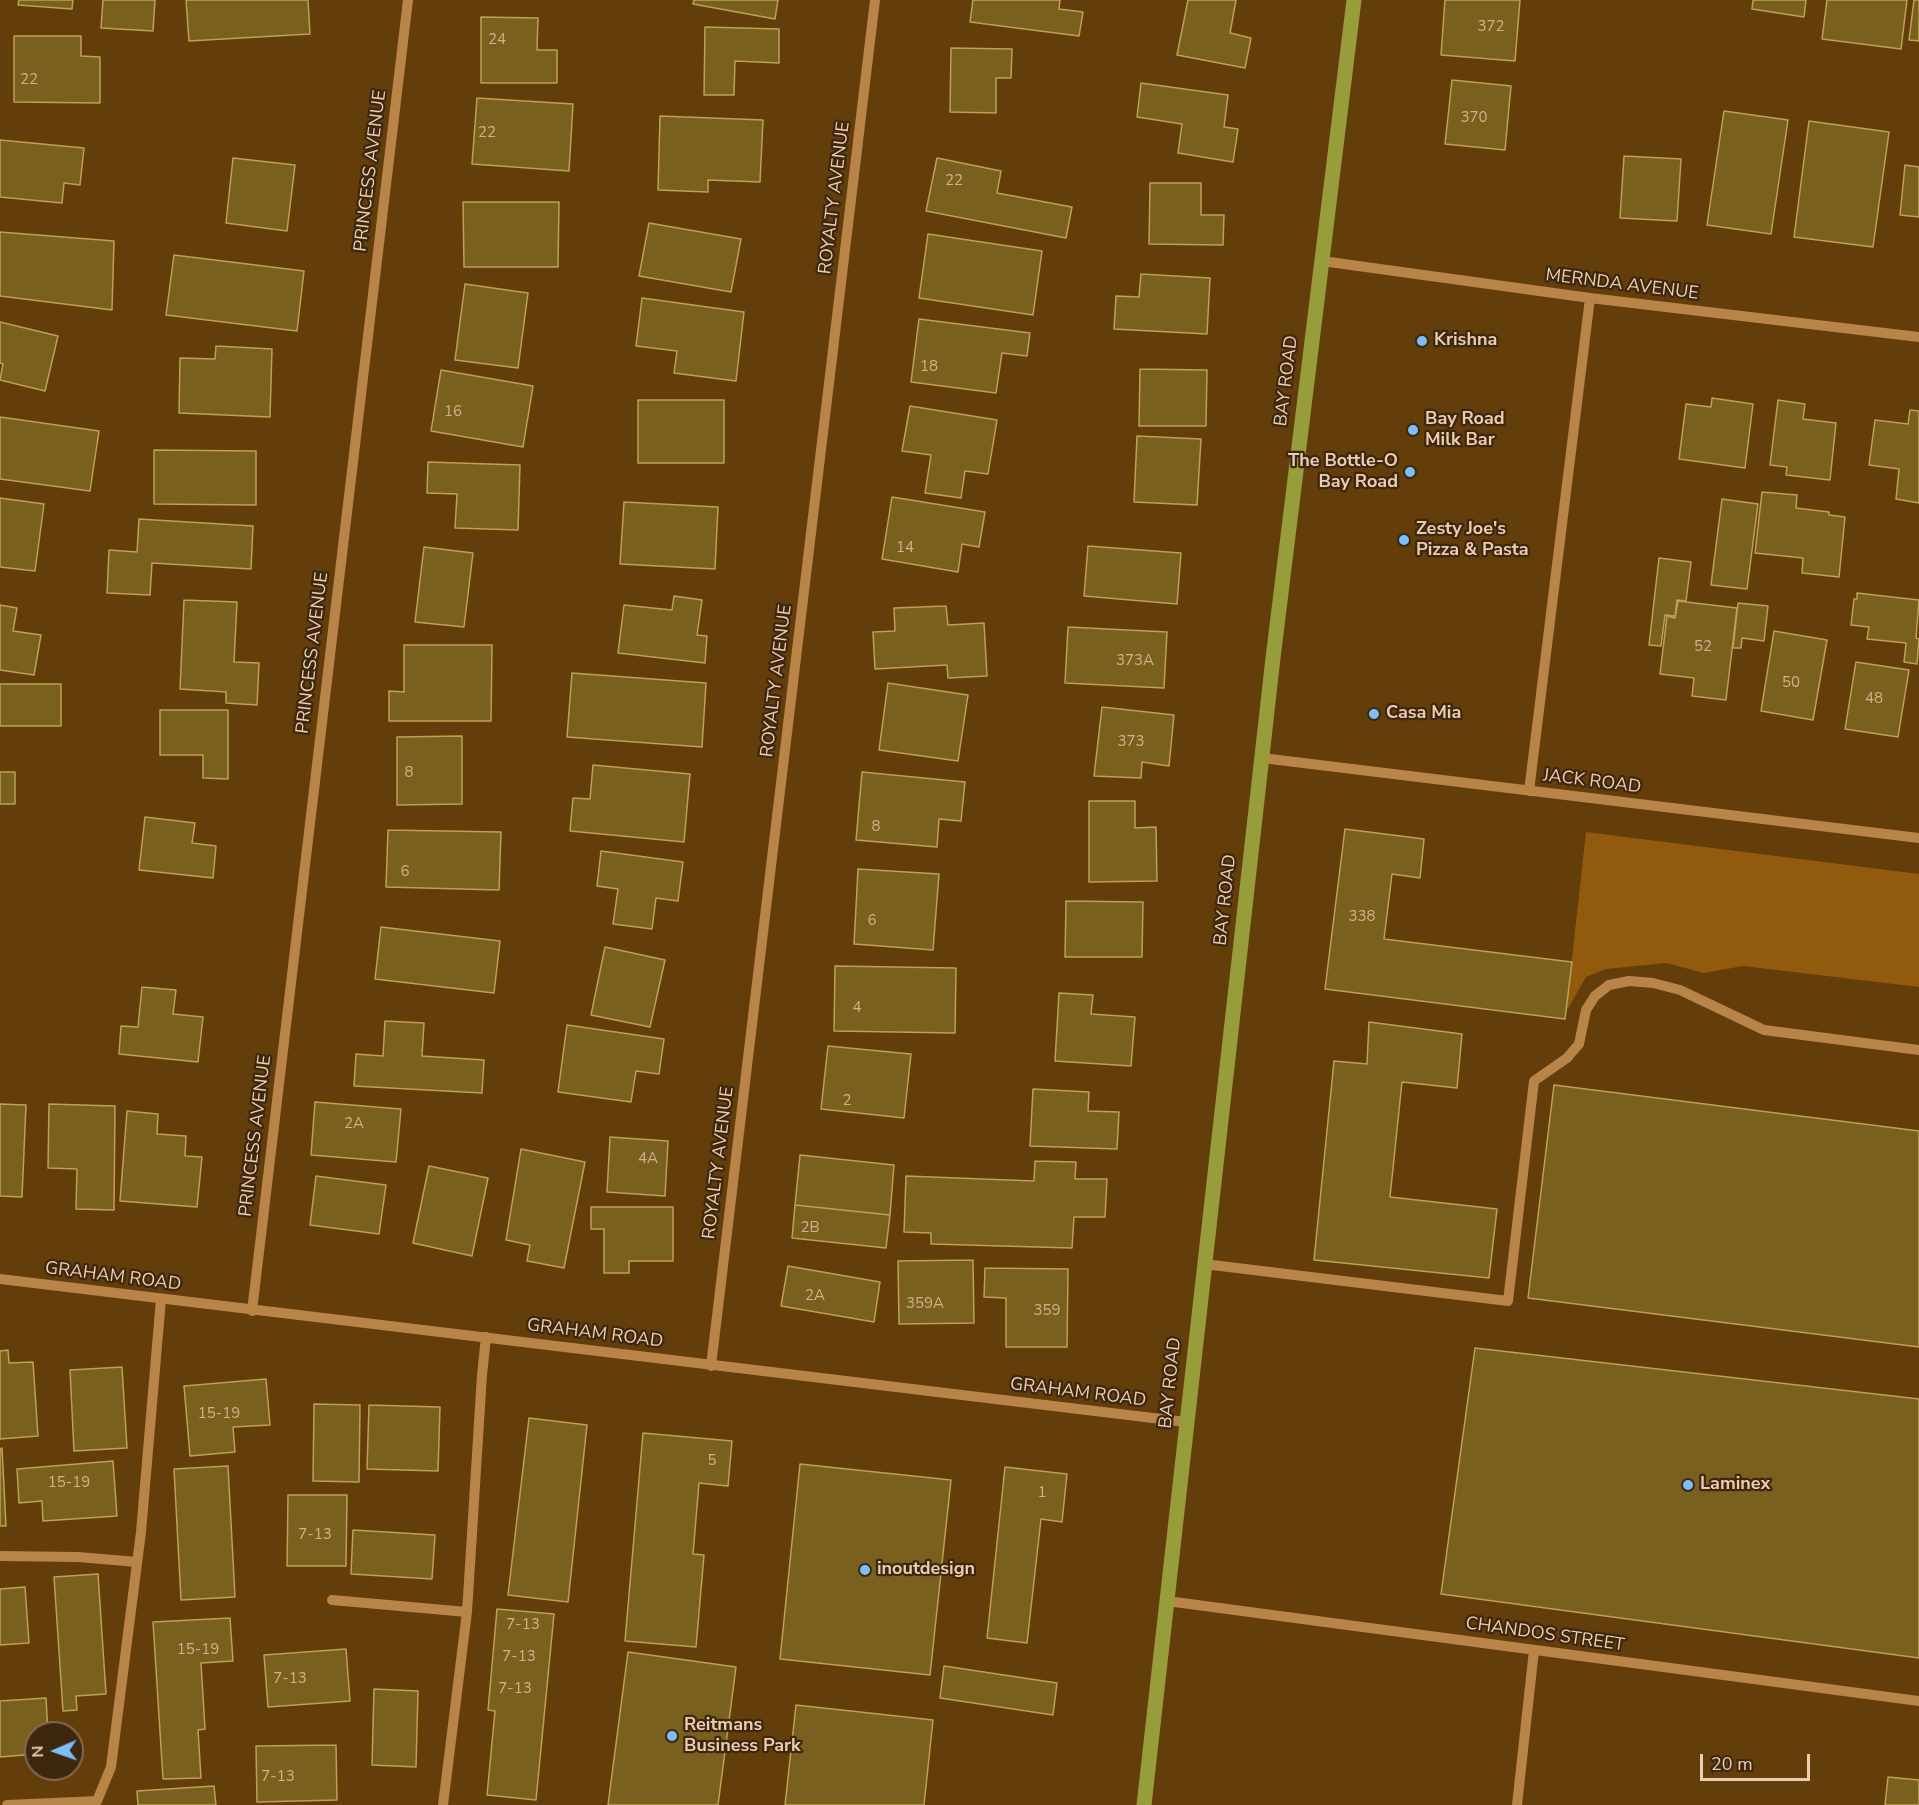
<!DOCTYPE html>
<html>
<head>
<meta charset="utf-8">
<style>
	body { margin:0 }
	#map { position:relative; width:1919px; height:1805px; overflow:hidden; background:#633d0a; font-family:"Nunito Sans",sans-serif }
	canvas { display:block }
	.north { position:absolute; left:24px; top:1721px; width:60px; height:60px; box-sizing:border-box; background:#3d270e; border:2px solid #836a4f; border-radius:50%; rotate:268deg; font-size:16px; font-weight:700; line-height:24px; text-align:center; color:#ebceb1 }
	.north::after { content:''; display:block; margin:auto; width:21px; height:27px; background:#7dbef9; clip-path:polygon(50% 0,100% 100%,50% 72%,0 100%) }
	.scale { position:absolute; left:1700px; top:1754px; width:110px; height:27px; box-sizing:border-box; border:3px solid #ebceb1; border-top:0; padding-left:8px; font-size:18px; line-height:21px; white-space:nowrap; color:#ebceb1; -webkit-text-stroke:4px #3d270e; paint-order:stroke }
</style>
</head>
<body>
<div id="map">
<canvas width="1919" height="1805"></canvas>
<div class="north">N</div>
<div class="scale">20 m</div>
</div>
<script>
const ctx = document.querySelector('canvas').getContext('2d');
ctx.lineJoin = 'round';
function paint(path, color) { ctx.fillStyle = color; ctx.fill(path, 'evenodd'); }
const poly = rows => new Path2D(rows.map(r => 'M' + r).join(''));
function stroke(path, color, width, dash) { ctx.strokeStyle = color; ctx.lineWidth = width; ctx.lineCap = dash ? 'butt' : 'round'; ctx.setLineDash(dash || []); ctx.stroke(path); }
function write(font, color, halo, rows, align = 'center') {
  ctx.font = font + ' "Nunito Sans",sans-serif'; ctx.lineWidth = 4.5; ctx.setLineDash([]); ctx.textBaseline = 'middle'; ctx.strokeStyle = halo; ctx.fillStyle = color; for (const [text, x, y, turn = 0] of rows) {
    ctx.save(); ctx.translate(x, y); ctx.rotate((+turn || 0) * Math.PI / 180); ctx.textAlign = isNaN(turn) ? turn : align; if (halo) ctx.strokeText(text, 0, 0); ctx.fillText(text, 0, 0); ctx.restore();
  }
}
paint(poly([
	[1586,832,1919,874,1919,987,1743,966,1704,973,1666,963,1606,969,1586,977,1566,1012]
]), '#925a0c');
const building = poly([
	[19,0,73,0,72,9,18,5,19,0],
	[103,0,155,0,153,31,101,28,103,0],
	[186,0,308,0,310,34,189,41,186,0],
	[694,0,778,0,775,19,693,4,694,0],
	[973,0,1060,0,1059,9,1083,12,1079,36,970,22,973,0],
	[1188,0,1236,0,1230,33,1251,38,1245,68,1177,55,1188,0],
	[1445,0,1520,0,1515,61,1441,55,1445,0],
	[1753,0,1806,0,1804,17,1752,9,1753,0],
	[1827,0,1907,0,1901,49,1822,39,1827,0],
	[1914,0,1919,0,1919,41,1909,40,1914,0],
	[481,17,538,18,537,50,557,50,557,83,481,83,481,17],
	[705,27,779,29,779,63,735,61,734,95,704,95,705,27],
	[14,36,81,36,81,56,100,57,100,103,14,102,14,36],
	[951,48,1012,49,1011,78,996,78,996,113,950,112,951,48],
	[1452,80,1511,86,1505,150,1445,144,1452,80],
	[1141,83,1228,95,1224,127,1238,129,1233,162,1178,153,1182,124,1137,117,1141,83],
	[477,98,573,104,569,171,472,164,477,98],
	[1724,111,1788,120,1771,234,1707,225,1724,111],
	[660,116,763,120,760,182,708,180,708,192,658,190,660,116],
	[1809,121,1889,132,1873,247,1794,237,1809,121],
	[0,140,84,148,80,185,64,183,62,203,0,197,0,140],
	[1624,156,1681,159,1677,221,1620,218,1624,156],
	[233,158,295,165,287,231,226,223,233,158],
	[937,158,1001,171,997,193,1072,207,1066,238,926,211,937,158],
	[1905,165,1919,167,1919,217,1900,215,1905,165],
	[1150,183,1201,183,1201,215,1224,215,1223,245,1149,244,1150,183],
	[463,202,559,202,558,267,464,267,463,202],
	[649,223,741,239,731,292,639,276,649,223],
	[0,232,114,241,112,310,0,296,0,232],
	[928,234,1042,251,1033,315,919,298,928,234],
	[174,255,304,271,297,331,166,315,174,255],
	[1141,274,1210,278,1207,334,1114,329,1116,296,1139,297,1141,274],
	[465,284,528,293,518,368,455,360,465,284],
	[642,298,744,312,736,381,674,373,677,351,636,346,642,298],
	[919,319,1030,333,1027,356,1002,353,996,393,911,382,919,319],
	[0,322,58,336,45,391,0,380,3,364,0,363,0,322],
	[216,346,272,349,270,417,179,413,180,358,215,359,216,346],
	[1140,369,1207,370,1206,426,1139,426,1140,369],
	[441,370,533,386,523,447,431,431,441,370],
	[1712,398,1753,404,1745,468,1679,459,1686,404,1711,407,1712,398],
	[638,400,724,400,724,463,638,463,638,400],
	[1778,400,1805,404,1803,419,1836,423,1830,480,1786,475,1787,467,1770,465,1778,400],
	[910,406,997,420,988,474,965,471,961,498,925,493,931,455,902,451,910,406],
	[1910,410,1919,411,1919,503,1896,499,1899,469,1869,465,1875,420,1908,424,1910,410],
	[0,417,99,431,90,491,0,479,0,417],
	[1137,436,1201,439,1197,505,1134,502,1137,436],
	[154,450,256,451,256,505,154,504,154,450],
	[428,462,520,465,518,530,455,528,457,494,427,493,428,462],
	[1762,492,1797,495,1796,508,1829,512,1829,515,1845,517,1839,577,1802,573,1803,558,1755,553,1762,492],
	[892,497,985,512,979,547,962,544,958,572,882,559,892,497],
	[0,498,44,504,35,571,0,567,0,498],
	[1722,499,1758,504,1747,589,1711,585,1722,499],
	[624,502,718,507,715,569,620,564,624,502],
	[139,519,253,526,251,569,152,563,150,595,107,593,109,550,137,552,139,519],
	[1088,546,1181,553,1177,604,1084,596,1088,546],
	[424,547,473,553,464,627,415,622,424,547],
	[1659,558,1691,562,1686,601,1677,600,1675,616,1665,615,1661,646,1649,645,1659,558],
	[1857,593,1919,600,1916,638,1919,639,1917,664,1904,662,1906,643,1867,639,1869,627,1851,625,1854,599,1857,599,1857,593],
	[674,596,702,600,697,635,707,636,705,663,618,653,624,605,672,610,674,596],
	[184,600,237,602,234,662,259,663,257,705,226,703,226,692,180,689,184,600],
	[1678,601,1737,608,1726,700,1692,696,1694,678,1660,674,1667,616,1675,618,1678,601],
	[1738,603,1768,606,1764,641,1742,638,1741,648,1733,648,1738,603],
	[0,605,17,608,13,631,41,635,34,675,0,670,0,605],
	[946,606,948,625,984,623,987,676,948,678,947,665,875,669,873,632,895,631,894,608,946,606],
	[1068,627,1167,632,1164,688,1065,683,1068,627],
	[1774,631,1827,640,1813,720,1761,711,1774,631],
	[404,645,492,645,491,721,389,721,389,691,404,692,404,645],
	[1856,662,1909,670,1898,737,1845,729,1856,662],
	[572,673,706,683,702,747,567,737,572,673],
	[888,683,968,695,958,761,879,750,888,683],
	[0,684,61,684,61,726,0,726,0,684],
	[1102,707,1174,715,1169,766,1142,762,1141,778,1094,776,1102,707],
	[160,710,228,710,228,779,203,778,203,755,160,755,160,710],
	[462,736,462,804,397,805,397,737,462,736],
	[593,765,690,774,684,842,570,831,573,798,590,799,593,765],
	[0,772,15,772,15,804,0,804,0,772],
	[862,772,965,782,961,821,939,819,937,847,856,840,862,772],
	[1089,801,1135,801,1135,828,1156,827,1157,881,1089,882,1089,801],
	[145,817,195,823,192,843,216,846,213,878,139,870,145,817],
	[1345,829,1424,839,1420,878,1392,874,1384,939,1572,962,1565,1019,1325,989,1345,829],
	[388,830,501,832,499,890,386,887,388,830],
	[601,851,683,862,678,901,656,898,652,929,613,924,618,889,597,886,601,851],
	[858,869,939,874,933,950,854,944,858,869],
	[1066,901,1143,902,1142,957,1065,957,1066,901],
	[381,927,500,941,494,993,375,979,381,927],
	[605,947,665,960,650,1027,591,1015,605,947],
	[835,966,956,968,955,1033,834,1031,835,966],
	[142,987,176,990,173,1014,203,1017,198,1062,119,1054,121,1026,138,1027,142,987],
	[1059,993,1093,995,1091,1014,1135,1017,1131,1066,1055,1061,1059,993],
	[385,1021,424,1023,422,1056,484,1060,482,1093,354,1086,356,1054,383,1056,385,1021],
	[1369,1022,1462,1034,1457,1088,1402,1082,1390,1197,1497,1209,1489,1278,1314,1260,1334,1061,1367,1064,1369,1022],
	[567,1025,664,1039,659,1074,636,1071,631,1102,558,1092,567,1025],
	[828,1046,911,1054,904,1118,821,1109,828,1046],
	[1554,1085,1919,1131,1919,1347,1528,1298,1554,1085],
	[1033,1089,1089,1092,1088,1111,1119,1112,1117,1149,1030,1146,1033,1089],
	[315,1102,401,1109,396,1162,311,1155,315,1102],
	[0,1104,26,1105,22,1197,0,1196,0,1104],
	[49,1104,115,1106,114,1210,76,1209,77,1169,48,1168,49,1104],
	[127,1111,158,1114,157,1134,186,1136,185,1156,202,1157,197,1207,120,1201,127,1111],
	[610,1137,668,1141,665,1196,607,1192,610,1137],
	[521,1149,585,1162,564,1268,527,1261,530,1245,506,1240,521,1149],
	[800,1155,894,1165,890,1215,795,1205,800,1155],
	[1035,1161,1076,1162,1075,1179,1107,1179,1105,1217,1074,1217,1072,1248,931,1244,931,1233,904,1232,906,1176,1034,1181,1035,1161],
	[429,1166,488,1178,472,1256,413,1243,429,1166],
	[316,1176,386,1185,379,1234,310,1225,316,1176],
	[795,1205,890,1215,886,1248,792,1238,795,1205],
	[591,1207,673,1207,673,1261,629,1261,629,1273,604,1273,604,1229,591,1229,591,1207],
	[973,1260,974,1323,899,1324,898,1261,973,1260],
	[788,1266,880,1282,874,1322,781,1306,788,1266],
	[985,1268,1068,1269,1067,1347,1006,1347,1006,1298,984,1297,985,1268],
	[1475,1348,1919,1399,1919,1658,1441,1594,1475,1348],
	[8,1350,9,1363,33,1362,38,1436,0,1439,0,1351,8,1350],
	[122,1367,127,1448,74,1451,70,1370,122,1367],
	[266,1379,270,1425,233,1427,235,1452,190,1456,184,1386,266,1379],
	[314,1404,360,1405,359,1482,313,1481,314,1404],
	[369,1405,440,1407,438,1471,367,1469,369,1405],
	[529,1418,587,1425,568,1602,508,1595,529,1418],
	[643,1433,732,1441,728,1486,699,1483,693,1554,704,1555,696,1647,625,1641,643,1433],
	[2,1448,6,1526,0,1526,0,1449,2,1448],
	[113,1461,117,1516,43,1521,42,1501,19,1503,17,1469,113,1461],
	[800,1464,951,1480,930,1675,780,1659,800,1464],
	[228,1466,235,1597,181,1600,174,1469,228,1466],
	[1005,1467,1067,1474,1062,1522,1041,1519,1027,1643,987,1638,1005,1467],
	[288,1495,347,1495,346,1566,287,1566,288,1495],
	[353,1530,435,1535,432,1579,351,1574,353,1530],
	[98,1574,106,1694,76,1696,77,1710,63,1711,54,1577,98,1574],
	[25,1587,29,1643,0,1645,0,1589,25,1587],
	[497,1609,554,1614,536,1800,487,1795,495,1711,488,1710,497,1609],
	[230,1618,233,1661,201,1663,205,1729,198,1730,201,1778,163,1779,153,1622,230,1618],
	[346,1649,350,1701,268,1707,264,1655,346,1649],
	[628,1652,736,1667,718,1805,608,1805,628,1652],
	[944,1666,1057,1683,1053,1715,940,1698,944,1666],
	[374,1689,418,1691,416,1767,372,1765,374,1689],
	[46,1698,48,1733,36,1733,36,1754,0,1757,0,1701,46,1698],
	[796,1705,933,1720,924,1805,785,1805,796,1705],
	[336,1745,337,1800,257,1802,256,1746,336,1745],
	[1888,1777,1919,1780,1919,1805,1885,1805,1888,1777],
	[214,1786,216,1805,138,1805,137,1791,214,1786]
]);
paint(building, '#7a601e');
stroke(building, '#bfa055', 1.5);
stroke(poly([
	[1322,261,1590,298,1919,337],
	[1262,758,1919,838],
	[1529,791,1590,298],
	[1204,1264,1508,1301,1534,1081,1567,1058,1579,1044,1586,1010,1595,996,1609,985,1629,981,1653,983,1680,990,1764,1030,1919,1050],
	[0,1279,1186,1422],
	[252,1311,408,0],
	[711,1366,875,0],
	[0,1556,78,1557,137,1562],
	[332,1600,467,1612],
	[1167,1601,1919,1701],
	[7,1805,97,1801,111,1767,141,1532,161,1299],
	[443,1805,467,1612,482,1375,486,1337],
	[1517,1805,1534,1650]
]), '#b98448', 10);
stroke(poly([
	[1144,1805,1273,658,1354,0]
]), '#979d3a', 15);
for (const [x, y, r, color] of [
	[1422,341,6,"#7dbef9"],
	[1413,430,6,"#7dbef9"],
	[1410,472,6,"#7dbef9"],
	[1404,540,6,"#7dbef9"],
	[1374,714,6,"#7dbef9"],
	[1688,1485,6,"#7dbef9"],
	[865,1570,6,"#7dbef9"],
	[672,1736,6,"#7dbef9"]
]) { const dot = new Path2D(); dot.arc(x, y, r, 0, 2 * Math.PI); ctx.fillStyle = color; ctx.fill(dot); stroke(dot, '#3d270e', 2); }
write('15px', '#cfb28c', null, [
	["372",1491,27],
	["24",497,40],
	["22",29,80],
	["370",1474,118],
	["22",487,133],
	["22",954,181],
	["18",929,367],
	["16",453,412],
	["14",905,548],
	["52",1703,647],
	["373A",1135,661],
	["50",1791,683],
	["48",1874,699],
	["373",1131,742],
	["8",409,773],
	["8",876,827],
	["6",405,872],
	["338",1362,917],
	["6",872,921],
	["4",857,1008],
	["2",847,1101],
	["2A",354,1124],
	["4A",648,1159],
	["2B",810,1228],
	["2A",815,1296],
	["359A",925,1304],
	["359",1047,1311],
	["15-19",219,1414],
	["5",712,1461],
	["15-19",69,1483],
	["1",1042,1493],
	["7-13",315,1535],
	["7-13",523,1625],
	["15-19",198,1650],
	["7-13",519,1657],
	["7-13",290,1679],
	["7-13",515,1689],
	["7-13",278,1777]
]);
write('18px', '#ebceb1', '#3d270e', [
	["PRINCESS AVENUE",371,171,-83],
	["ROYALTY AVENUE",835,198,-83],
	["MERNDA AVENUE",1622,285,7],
	["BAY ROAD",1287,381,-83],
	["PRINCESS AVENUE",313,653,-83],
	["ROYALTY AVENUE",777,681,-83],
	["JACK ROAD",1592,782,7],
	["BAY ROAD",1226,900,-84],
	["PRINCESS AVENUE",256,1136,-83],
	["ROYALTY AVENUE",719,1163,-83],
	["GRAHAM ROAD",113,1277,7],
	["GRAHAM ROAD",595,1334,7],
	["BAY ROAD",1171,1383,-84],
	["GRAHAM ROAD",1078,1393,7],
	["CHANDOS STREET",1545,1635,8]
]);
write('bold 18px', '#ebceb1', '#3d270e', [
	["Krishna",1434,341],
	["Bay Road",1425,420],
	["Milk Bar",1425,441],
	["The Bottle-O",1398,462,"right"],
	["Bay Road",1398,483,"right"],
	["Zesty Joe's",1416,530],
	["Pizza & Pasta",1416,551],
	["Casa Mia",1386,714],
	["Laminex",1700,1485],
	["inoutdesign",877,1570],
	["Reitmans",684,1726],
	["Business Park",684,1747]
], 'left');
</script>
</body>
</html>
